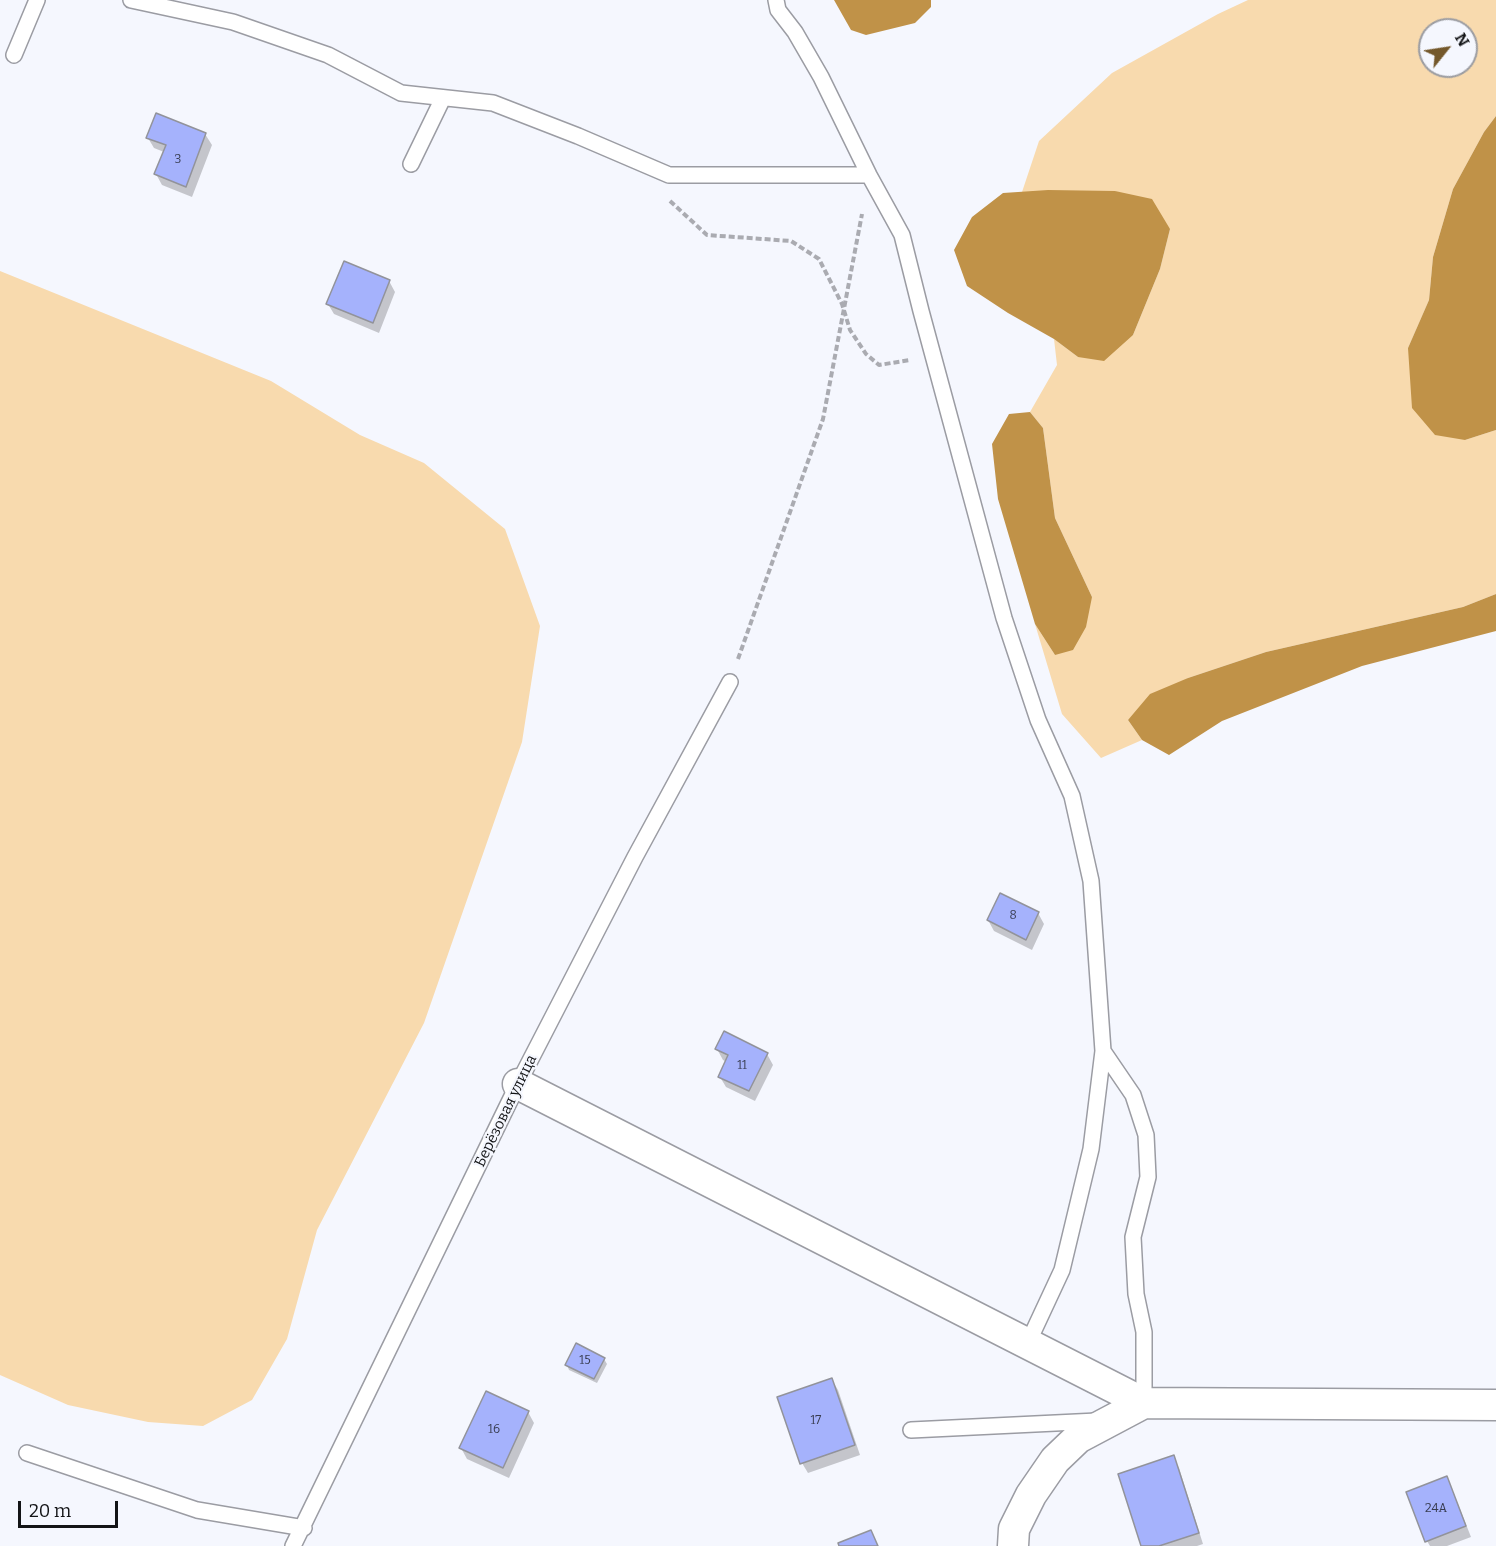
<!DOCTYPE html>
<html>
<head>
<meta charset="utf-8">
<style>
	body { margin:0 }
	#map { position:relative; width:1496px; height:1546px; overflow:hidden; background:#f5f7fe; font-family:Bitter,serif }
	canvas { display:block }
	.north { position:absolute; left:1418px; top:18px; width:60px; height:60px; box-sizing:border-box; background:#f5f7fe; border:2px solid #9b9ca1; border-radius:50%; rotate:60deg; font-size:16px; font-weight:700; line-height:24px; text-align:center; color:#131416 }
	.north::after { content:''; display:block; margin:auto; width:21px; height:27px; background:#74582b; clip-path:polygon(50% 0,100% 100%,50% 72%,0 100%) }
	.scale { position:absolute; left:18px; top:1501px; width:100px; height:27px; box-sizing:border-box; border:3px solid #131416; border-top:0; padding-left:8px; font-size:18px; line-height:21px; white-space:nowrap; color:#131416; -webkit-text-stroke:4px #f5f7fe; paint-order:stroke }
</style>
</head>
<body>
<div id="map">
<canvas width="1496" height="1546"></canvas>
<div class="north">N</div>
<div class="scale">20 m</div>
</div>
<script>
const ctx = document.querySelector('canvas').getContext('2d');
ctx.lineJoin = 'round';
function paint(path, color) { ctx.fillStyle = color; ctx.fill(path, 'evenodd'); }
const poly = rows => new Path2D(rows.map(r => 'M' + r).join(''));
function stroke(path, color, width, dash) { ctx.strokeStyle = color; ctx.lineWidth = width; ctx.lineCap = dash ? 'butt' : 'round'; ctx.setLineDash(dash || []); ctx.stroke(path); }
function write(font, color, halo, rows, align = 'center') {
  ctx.font = font + ' Bitter,serif'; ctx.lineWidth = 4.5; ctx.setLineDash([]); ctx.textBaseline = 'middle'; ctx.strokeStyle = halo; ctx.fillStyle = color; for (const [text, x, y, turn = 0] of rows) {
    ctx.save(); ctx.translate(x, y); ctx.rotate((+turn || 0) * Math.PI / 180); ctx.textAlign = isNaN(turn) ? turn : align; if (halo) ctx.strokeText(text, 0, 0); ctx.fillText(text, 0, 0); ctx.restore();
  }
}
paint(poly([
	[1248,0,1496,0,1496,116,1484,132,1453,189,1433,257,1429,300,1408,348,1465,440,1496,430,1496,594,1463,607,1266,652,1188,678,1128,720,1142,740,1101,758,1062,714,1035,624,1055,655,1092,597,1055,518,1043,428,1030,412,1057,365,1054,339,1078,357,1133,335,1160,269,1170,229,1115,191,1022,192,1039,141,1112,73,1218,14],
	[1430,30,1466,30,1466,66,1430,66],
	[0,271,271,381,360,435,424,463,505,529,540,626,522,742,424,1023,317,1230,287,1339,252,1400,203,1426,148,1422,68,1405,0,1375]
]), '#f8daae');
paint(poly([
	[834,0,931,0,931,7,915,23,866,35,851,30],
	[1496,116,1496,430,1465,440,1435,435,1412,408,1408,348,1429,300,1433,257,1453,189,1484,132],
	[1048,190,1115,191,1152,199,1170,229,1160,269,1133,335,1104,361,1078,357,1054,339,1008,313,967,286,954,250,972,217,1003,193],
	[1030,412,1043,428,1055,518,1092,597,1086,627,1073,650,1055,655,1035,624,998,499,992,444,1009,414],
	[1496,594,1496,631,1362,666,1222,721,1169,755,1142,740,1128,720,1150,694,1188,678,1266,652,1463,607]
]), '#c09248');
paint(poly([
	[205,134,212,145,192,197,162,185,156,174,164,152,154,148,148,138],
	[389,281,395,292,379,333,334,314,328,304],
	[1038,913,1044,924,1032,950,994,931,988,920],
	[717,1049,767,1054,773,1065,755,1101,726,1087,720,1077,727,1062,723,1060],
	[604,1359,607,1364,597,1383,569,1370,567,1365],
	[832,1380,838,1390,860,1455,808,1473,802,1463],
	[528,1412,534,1423,509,1478,467,1459,461,1448],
	[1173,1457,1179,1468,1203,1544,1197,1546,1143,1546],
	[1446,1478,1452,1489,1471,1537,1447,1546,1430,1546,1427,1541]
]), '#0003');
const building = poly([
	[156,113,206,133,186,187,154,174,166,145,146,138,156,113],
	[344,261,390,280,373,323,326,304,344,261],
	[1000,893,1039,912,1026,940,987,920,1000,893],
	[724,1031,768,1053,749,1091,718,1077,728,1055,715,1049,724,1031],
	[576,1343,605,1358,594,1379,565,1365,576,1343],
	[832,1378,855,1445,800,1464,777,1397,832,1378],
	[486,1391,529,1411,503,1468,459,1448,486,1391],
	[1174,1455,1199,1533,1159,1546,1141,1546,1118,1474,1174,1455],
	[1447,1476,1466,1526,1425,1542,1406,1492,1447,1476],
	[871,1530,878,1546,839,1546,838,1543,871,1530]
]);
paint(building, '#a5b2fc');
stroke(building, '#92939a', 1.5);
const lane = poly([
	[131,0,233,22,328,55,401,93,493,103,578,136,669,175,869,175],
	[776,0,778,10,795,32,821,77,869,175,902,235,921,311,1004,618,1038,720,1072,796,1091,881,1103,1051,1091,1149,1062,1270,1028,1343],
	[14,55,37,0],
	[411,164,443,98],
	[1103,1051,1133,1095,1146,1135,1148,1177,1133,1237,1136,1294,1144,1332,1144,1403],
	[911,1430,1097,1421],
	[27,1453,197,1510,304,1528],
	[293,1546,518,1084,635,857,730,682]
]);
const street = poly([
	[518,1084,1144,1403],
	[1013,1546,1014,1529,1031,1495,1055,1460,1078,1438,1144,1403,1496,1405]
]);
stroke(lane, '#9b9ca3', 18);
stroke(street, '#9b9ca3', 33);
stroke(poly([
	[670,201,707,235,791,241,819,259,842,304,850,330,866,354,879,365,910,360],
	[738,659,823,419,862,214]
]), '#aaabb1', 4, [6, 3]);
stroke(lane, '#fff', 15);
stroke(street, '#fff', 30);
write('12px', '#383c50', null, [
	["3",178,160],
	["8",1013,916],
	["11",742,1066],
	["15",585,1361],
	["17",816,1421],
	["16",494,1430],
	["24А",1436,1509]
]);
write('15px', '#131416', '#f5f7fe', [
	["Берёзовая улица",506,1111,-64]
]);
</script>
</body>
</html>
